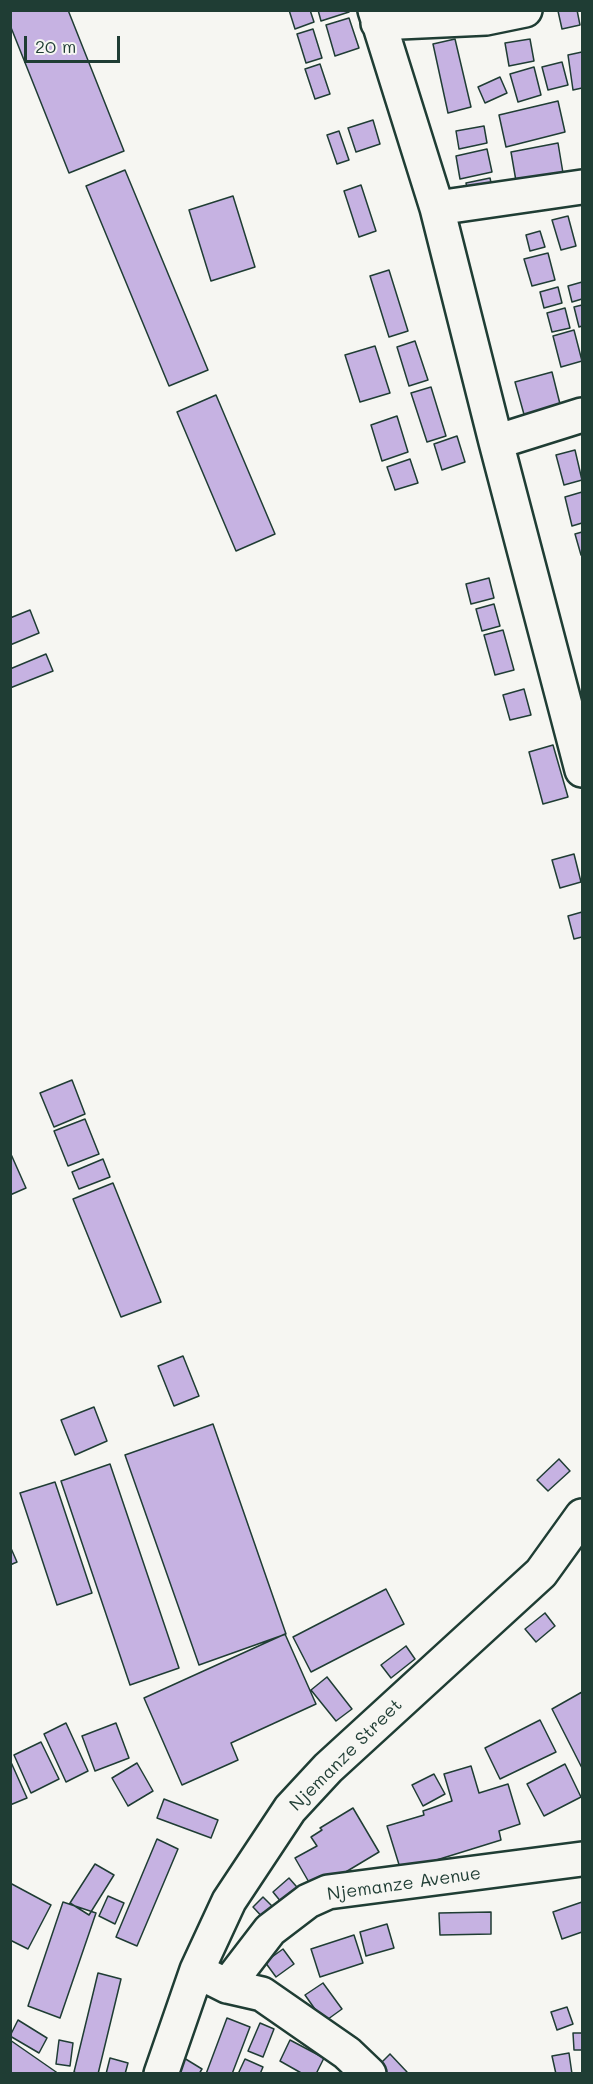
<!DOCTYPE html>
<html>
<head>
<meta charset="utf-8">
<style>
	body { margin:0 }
	#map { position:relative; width:593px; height:2084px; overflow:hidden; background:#f6f6f2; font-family:Mali,sans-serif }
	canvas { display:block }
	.frame { position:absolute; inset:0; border:12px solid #1f3d34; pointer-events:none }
	.scale { position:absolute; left:24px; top:36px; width:96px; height:27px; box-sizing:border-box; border:3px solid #1f3d34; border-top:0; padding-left:8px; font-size:18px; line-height:21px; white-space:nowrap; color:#1f3d34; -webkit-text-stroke:4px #f6f6f2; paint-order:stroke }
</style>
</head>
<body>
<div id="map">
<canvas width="593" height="2084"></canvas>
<div class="frame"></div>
<div class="scale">20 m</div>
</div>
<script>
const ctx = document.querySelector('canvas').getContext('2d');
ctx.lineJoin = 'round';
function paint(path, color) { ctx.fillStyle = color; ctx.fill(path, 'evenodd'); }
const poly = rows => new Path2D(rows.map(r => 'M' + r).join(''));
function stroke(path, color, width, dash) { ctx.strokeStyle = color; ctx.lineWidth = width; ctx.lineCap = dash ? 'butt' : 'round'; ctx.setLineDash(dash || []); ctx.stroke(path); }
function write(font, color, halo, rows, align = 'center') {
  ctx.font = font + ' Mali,sans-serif'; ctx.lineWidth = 4.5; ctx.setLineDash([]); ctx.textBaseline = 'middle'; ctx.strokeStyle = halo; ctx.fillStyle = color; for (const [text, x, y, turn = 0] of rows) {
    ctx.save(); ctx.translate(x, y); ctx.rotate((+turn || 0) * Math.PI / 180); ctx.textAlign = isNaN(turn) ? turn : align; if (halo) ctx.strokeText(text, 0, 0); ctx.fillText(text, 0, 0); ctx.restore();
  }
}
const building = poly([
	[10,10,68,10,124,151,69,173,10,25,10,10],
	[289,10,310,10,314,22,295,29,289,10],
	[318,10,348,10,349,12,321,21,318,10],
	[577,10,580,25,562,29,558,11,577,10],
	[349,18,359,48,335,56,326,25,349,18],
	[313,29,322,58,306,63,297,34,313,29],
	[455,39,471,107,448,113,433,44,455,39],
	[530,39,534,61,509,66,505,43,530,39],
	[582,52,582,88,573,90,568,55,582,52],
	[562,62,568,85,548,90,542,67,562,62],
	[320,64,330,94,315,99,305,69,320,64],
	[534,67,541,95,518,102,510,74,534,67],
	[500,77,507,93,485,103,478,87,500,77],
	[558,101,565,132,506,147,499,115,558,101],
	[373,120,380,144,356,152,348,128,373,120],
	[484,126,487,143,459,149,456,131,484,126],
	[339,131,349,160,337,164,327,135,339,131],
	[558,143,563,173,516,181,511,152,558,143],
	[487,149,492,172,460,179,456,156,487,149],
	[125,170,208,370,169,386,86,186,125,170],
	[490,178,494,196,470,201,466,183,490,178],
	[361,185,376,231,359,237,344,191,361,185],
	[233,196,255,267,211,281,189,210,233,196],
	[568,216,576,246,561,250,552,220,568,216],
	[540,231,545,247,530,251,526,235,540,231],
	[548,253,555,280,532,286,524,259,548,253],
	[389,270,408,331,389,337,370,276,389,270],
	[582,282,582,299,572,302,568,286,582,282],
	[558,287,562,303,544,308,540,292,558,287],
	[582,305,582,326,579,327,574,307,582,305],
	[565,308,570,328,552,332,547,313,565,308],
	[574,330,582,361,561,367,553,336,574,330],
	[415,341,428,380,409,386,397,347,415,341],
	[375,346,390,393,360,402,345,355,375,346],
	[552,372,561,408,525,418,515,382,552,372],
	[431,387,446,436,427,442,411,393,431,387],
	[216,395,275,534,236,551,177,412,216,395],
	[397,416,408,452,382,461,371,425,397,416],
	[457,436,465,462,442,470,434,444,457,436],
	[575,450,582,480,564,485,556,455,575,450],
	[410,459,418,483,395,490,387,467,410,459],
	[582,492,582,523,572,526,565,497,582,492],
	[582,532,582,555,581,555,575,534,582,532],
	[489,578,494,598,471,604,466,584,489,578],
	[494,604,500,626,482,631,476,609,494,604],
	[30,610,39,633,10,645,10,618,30,610],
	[503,630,514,670,495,675,484,635,503,630],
	[46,654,53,671,10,688,10,669,46,654],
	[524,689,531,715,510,720,503,695,524,689],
	[553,745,568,797,543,804,529,752,553,745],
	[574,854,581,882,560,888,552,860,574,854],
	[582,912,582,937,574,939,568,916,582,912],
	[72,1080,85,1114,54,1127,40,1093,72,1080],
	[85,1119,99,1154,68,1166,54,1131,85,1119],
	[10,1152,26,1188,10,1195,10,1152],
	[103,1159,110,1177,79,1189,72,1172,103,1159],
	[113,1183,161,1302,121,1317,73,1199,113,1183],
	[183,1356,199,1396,174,1406,158,1366,183,1356],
	[94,1407,107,1441,75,1455,61,1420,94,1407],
	[213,1424,286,1634,199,1665,125,1455,213,1424],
	[559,1459,570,1471,548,1491,537,1480,559,1459],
	[110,1464,179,1668,130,1685,61,1481,110,1464],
	[55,1482,92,1593,57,1605,20,1493,55,1482],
	[10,1546,17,1562,10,1565,10,1546],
	[386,1589,404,1624,311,1672,293,1637,386,1589],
	[545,1613,555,1626,536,1642,525,1629,545,1613],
	[285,1634,316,1704,231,1743,238,1760,182,1785,144,1698,285,1634],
	[406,1646,415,1659,391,1678,381,1665,406,1646],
	[327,1677,352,1709,336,1721,311,1690,327,1677],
	[582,1692,582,1768,552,1709,582,1692],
	[540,1720,556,1752,500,1779,485,1748,540,1720],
	[66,1723,88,1771,66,1782,44,1734,66,1723],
	[116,1723,129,1758,95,1771,82,1736,116,1723],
	[41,1742,59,1779,31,1793,14,1755,41,1742],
	[10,1760,27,1798,10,1805,10,1760],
	[137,1763,153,1791,128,1806,112,1778,137,1763],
	[565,1764,581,1797,544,1816,527,1784,565,1764],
	[471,1766,479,1793,508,1784,520,1824,499,1831,501,1840,401,1871,387,1826,424,1815,423,1811,452,1801,444,1774,471,1766],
	[434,1774,445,1794,423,1806,412,1785,434,1774],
	[164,1799,218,1820,211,1838,157,1818,164,1799],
	[353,1808,379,1852,314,1891,295,1858,317,1846,311,1837,322,1830,320,1828,353,1808],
	[157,1839,178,1849,137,1946,116,1937,157,1839],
	[95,1864,114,1875,89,1915,70,1903,95,1864],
	[289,1878,303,1894,286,1908,273,1892,289,1878],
	[10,1883,51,1905,28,1949,10,1940,10,1883],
	[108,1896,124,1903,115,1924,99,1916,108,1896],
	[263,1897,277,1911,266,1921,253,1907,263,1897],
	[63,1902,96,1913,60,2018,28,2006,63,1902],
	[582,1902,582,1932,562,1939,553,1912,582,1902],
	[491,1912,491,1934,440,1935,439,1913,491,1912],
	[387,1924,394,1948,366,1956,360,1932,387,1924],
	[354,1935,363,1963,320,1977,311,1949,354,1935],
	[283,1949,294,1964,276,1977,265,1962,283,1949],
	[98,1973,121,1979,98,2074,79,2074,74,2072,98,1973],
	[323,1983,342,2009,324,2022,305,1995,323,1983],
	[567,2007,573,2024,557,2030,551,2012,567,2007],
	[227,2018,250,2027,232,2074,206,2074,227,2018],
	[18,2020,47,2038,39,2053,10,2036,18,2020],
	[260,2023,274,2029,263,2057,248,2051,260,2023],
	[573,2033,582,2033,582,2050,574,2050,573,2033],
	[10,2040,59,2074,10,2074,10,2040],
	[59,2040,73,2043,70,2066,56,2064,59,2040],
	[290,2040,324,2058,316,2074,303,2074,280,2061,290,2040],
	[569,2053,572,2074,556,2074,552,2056,569,2053],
	[390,2054,407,2072,406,2074,385,2074,378,2066,390,2054],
	[110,2058,128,2063,125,2074,106,2074,110,2058],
	[184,2058,202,2069,199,2074,177,2073,184,2058],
	[245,2059,263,2067,260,2074,238,2074,245,2059]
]);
paint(building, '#c6b2e2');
stroke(building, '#1f3d34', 1.5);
const street = poly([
	[375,10,437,208,496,442,582,770],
	[378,23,486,18,525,10],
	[437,208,582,187],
	[496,442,582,415],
	[209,1977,227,1986,262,1994,347,2053,369,2074],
	[227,1986,270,1930,308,1901,328,1892,582,1859],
	[161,2074,197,1970,229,1901,290,1809,328,1768,541,1573,582,1516]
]);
stroke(street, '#1f3d34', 38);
stroke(street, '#f6f6f2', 33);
write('18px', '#1f3d34', '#f6f6f2', [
	["Njemanze Street",346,1755,-45],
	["Njemanze Avenue",404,1884,-8]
]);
</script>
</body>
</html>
